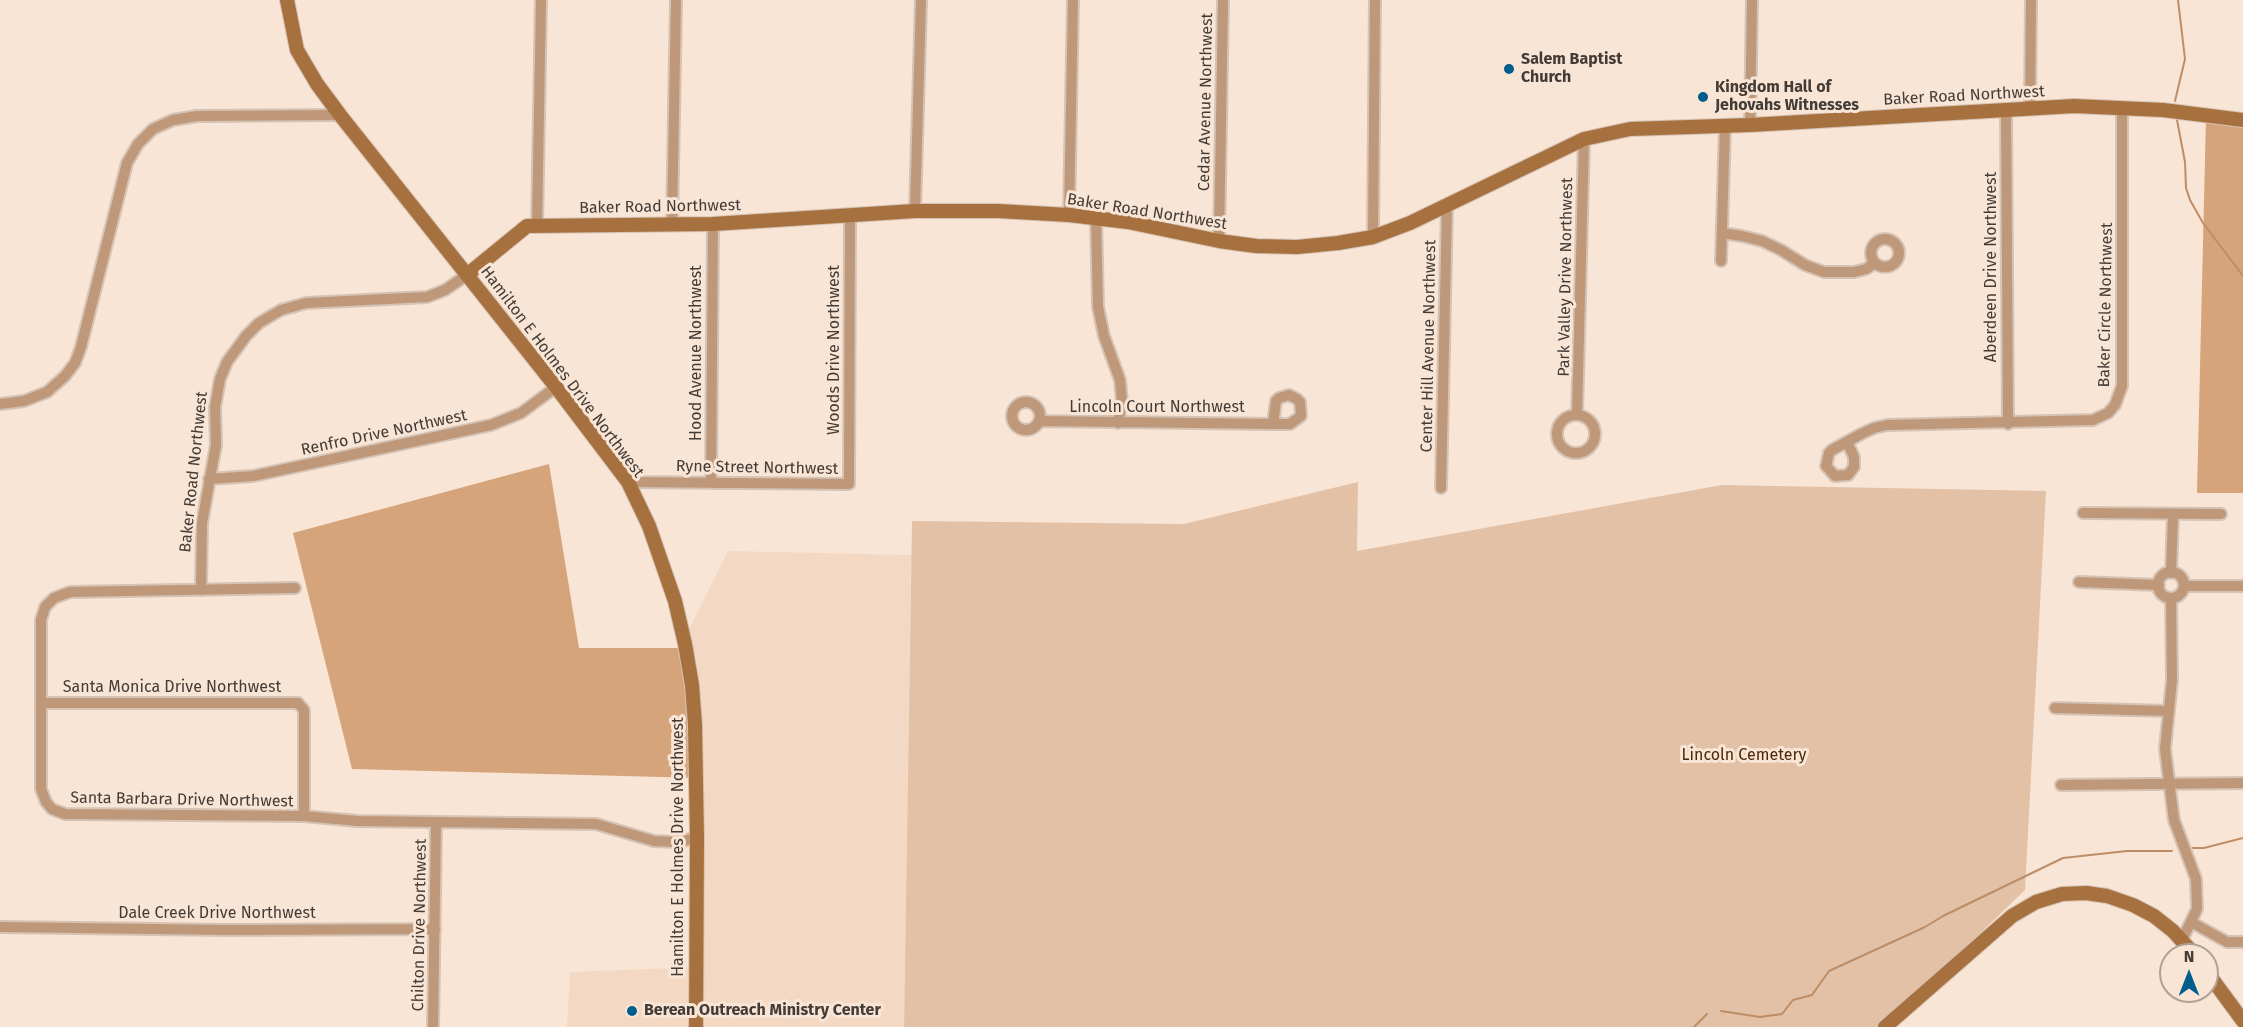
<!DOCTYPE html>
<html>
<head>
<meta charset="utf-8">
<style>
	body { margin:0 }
	#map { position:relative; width:2243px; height:1027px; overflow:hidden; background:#f9e5d5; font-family:"Fira Sans",sans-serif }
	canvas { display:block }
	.north { position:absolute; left:2159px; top:943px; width:60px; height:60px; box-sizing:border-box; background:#f9e5d5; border:2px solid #b0a195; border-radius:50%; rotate:0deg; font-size:16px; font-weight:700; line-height:24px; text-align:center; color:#433b35 }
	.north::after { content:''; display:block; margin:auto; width:21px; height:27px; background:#005e8e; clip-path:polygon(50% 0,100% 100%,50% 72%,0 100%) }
</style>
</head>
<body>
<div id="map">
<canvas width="2243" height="1027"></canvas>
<div class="north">N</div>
</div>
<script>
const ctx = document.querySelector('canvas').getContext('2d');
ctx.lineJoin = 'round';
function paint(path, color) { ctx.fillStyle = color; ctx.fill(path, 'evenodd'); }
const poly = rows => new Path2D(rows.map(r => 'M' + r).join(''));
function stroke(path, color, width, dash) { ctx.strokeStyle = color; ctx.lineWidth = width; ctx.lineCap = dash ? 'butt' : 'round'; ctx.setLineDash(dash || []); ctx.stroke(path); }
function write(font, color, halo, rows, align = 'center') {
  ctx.font = font + ' "Fira Sans",sans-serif'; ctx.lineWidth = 6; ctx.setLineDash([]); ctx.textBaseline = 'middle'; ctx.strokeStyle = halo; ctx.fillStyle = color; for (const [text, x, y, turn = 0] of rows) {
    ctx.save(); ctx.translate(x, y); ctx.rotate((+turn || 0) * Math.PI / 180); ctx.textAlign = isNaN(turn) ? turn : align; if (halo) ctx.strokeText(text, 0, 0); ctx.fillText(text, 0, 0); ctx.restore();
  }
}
paint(poly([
	[728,551,911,555,904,1027,567,1027,570,972,700,967,700,778,680,648]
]), '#f3d9c4');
paint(poly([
	[1358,482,1357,551,1722,485,2046,491,2025,890,1883,1027,904,1027,912,521,1184,524]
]), '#e2c1a7');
paint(poly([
	[2206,117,2243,120,2243,493,2197,493],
	[549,464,579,648,680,648,700,778,352,769,293,533]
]), '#d6a47b');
stroke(poly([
	[2175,101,2185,59,2178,0],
	[2177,120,2185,162,2186,188,2190,200,2203,223,2243,276],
	[2193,848,2204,848,2243,838],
	[1721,1011,1760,1017,1782,1014,1793,1000,1812,995,1829,971,1925,927,1943,916,2063,858,2127,851,2172,851],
	[1694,1027,1707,1014]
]), '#be8d65', 2);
const street = poly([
	[2030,109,2031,0],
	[2006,110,2008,424],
	[1750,125,1752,0],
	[915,211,921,0],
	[1069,215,1073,0],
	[1096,218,1098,307,1104,336,1120,380,1122,402,1118,423],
	[672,225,676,0],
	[537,226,541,0],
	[1722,233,1742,236,1762,241,1781,250,1805,265,1824,272,1854,272,1866,269,1875,263],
	[1373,237,1375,0],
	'1871 253a14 14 0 1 1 28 0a14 14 0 1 1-28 0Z',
	[1219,241,1223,0],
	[1721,261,1725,126],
	[1289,395,1297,399,1300,402,1301,416,1290,424,1273,424,1276,401,1279,398,1289,395],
	'1012 416a14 14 0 1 1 28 0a14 14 0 1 1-28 0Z',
	[0,404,24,401,47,392,65,376,75,363,81,347,127,163,138,144,153,129,173,120,197,116,340,115],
	'1557 434a19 19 0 1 1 38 0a19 19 0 1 1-38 0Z',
	[1577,415,1584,139],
	[1040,421,1273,424],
	[1847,442,1854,457,1854,467,1848,475,1835,476,1826,466,1829,453,1832,450,1861,434,1874,428,1887,425,2093,420,2108,413,2115,405,2122,386,2122,107],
	[209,479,253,476,491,425,521,413,556,387],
	[628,482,849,484,850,216],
	[711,483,713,224],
	[1441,488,1447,205],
	[2083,513,2221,514],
	'2158 585a13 13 0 1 1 26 0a13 13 0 1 1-26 0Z',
	[2171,573,2173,515],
	[2079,582,2159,585],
	[2184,586,2243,586],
	[295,588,70,592,54,598,45,607,41,620,41,789,46,802,52,809,65,814,304,816,357,821,596,824,654,841,676,842,697,838],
	[201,590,202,523,216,445,215,407,220,379,227,362,246,336,259,323,281,310,306,303,427,297,445,290,467,275],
	[2171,598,2172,680,2165,749,2174,820,2196,879,2197,909,2182,940],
	[41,703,298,703,304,710,304,816],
	[2055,708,2169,711],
	[2061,785,2243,783],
	[2191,922,2227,942,2243,942],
	[0,927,229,930,435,929],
	[433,1027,436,823]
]);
const secondary = poly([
	[287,0,297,50,317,84,340,115,556,387,628,482,649,526,675,601,685,644,692,685,695,725,697,838,696,1027],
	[467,275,527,226,713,224,915,211,998,211,1069,215,1128,222,1219,241,1256,246,1297,247,1338,243,1373,237,1410,223,1584,139,1630,129,1750,125,2074,106,2163,110,2243,120],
	[2207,972,2243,1021],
	[1885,1027,2012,916,2036,902,2062,894,2086,893,2107,896,2133,905,2154,916,2173,931,2195,955]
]);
stroke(street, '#d5c3b5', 14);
stroke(secondary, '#d5c3b5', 16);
stroke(street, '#be9879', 10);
stroke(secondary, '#a7703f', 14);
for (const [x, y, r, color] of [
	[1509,69,6,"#005e8e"],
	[1703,97,6,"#005e8e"],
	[632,1011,6,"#005e8e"]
]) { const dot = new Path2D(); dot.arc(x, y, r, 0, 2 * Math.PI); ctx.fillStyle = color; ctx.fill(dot); stroke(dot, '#f9e5d5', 2); }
write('bold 16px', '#433b35', '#f9e5d5', [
	["Salem Baptist",1521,60],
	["Church",1521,78],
	["Kingdom Hall of",1715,88],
	["Jehovahs Witnesses",1715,106],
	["Berean Outreach Ministry Center",644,1011]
], 'left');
write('16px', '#433b35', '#f9e5d5', [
	["Baker Road Northwest",1964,96,-3],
	["Cedar Avenue Northwest",1206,102,-89],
	["Baker Road Northwest",660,207,-1],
	["Baker Road Northwest",1147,212,9],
	["Aberdeen Drive Northwest",1992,267,-90],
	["Park Valley Drive Northwest",1566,277,-89],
	["Baker Circle Northwest",2106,305,-89],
	["Center Hill Avenue Northwest",1429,346,-89],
	["Woods Drive Northwest",835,350,-90],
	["Hood Avenue Northwest",697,353,-90],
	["Hamilton E Holmes Drive Northwest",562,372,53],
	["Lincoln Court Northwest",1157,408],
	["Renfro Drive Northwest",384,433,-12],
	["Ryne Street Northwest",757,468,1],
	["Baker Road Northwest",194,472,-84],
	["Santa Monica Drive Northwest",172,688],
	["Santa Barbara Drive Northwest",182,800,1],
	["Hamilton E Holmes Drive Northwest",679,847,-90],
	["Dale Creek Drive Northwest",217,914],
	["Chilton Drive Northwest",420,925,-89]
]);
write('16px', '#4a2907', '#f9e5d5', [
	["Lincoln Cemetery",1744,756]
]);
</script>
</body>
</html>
